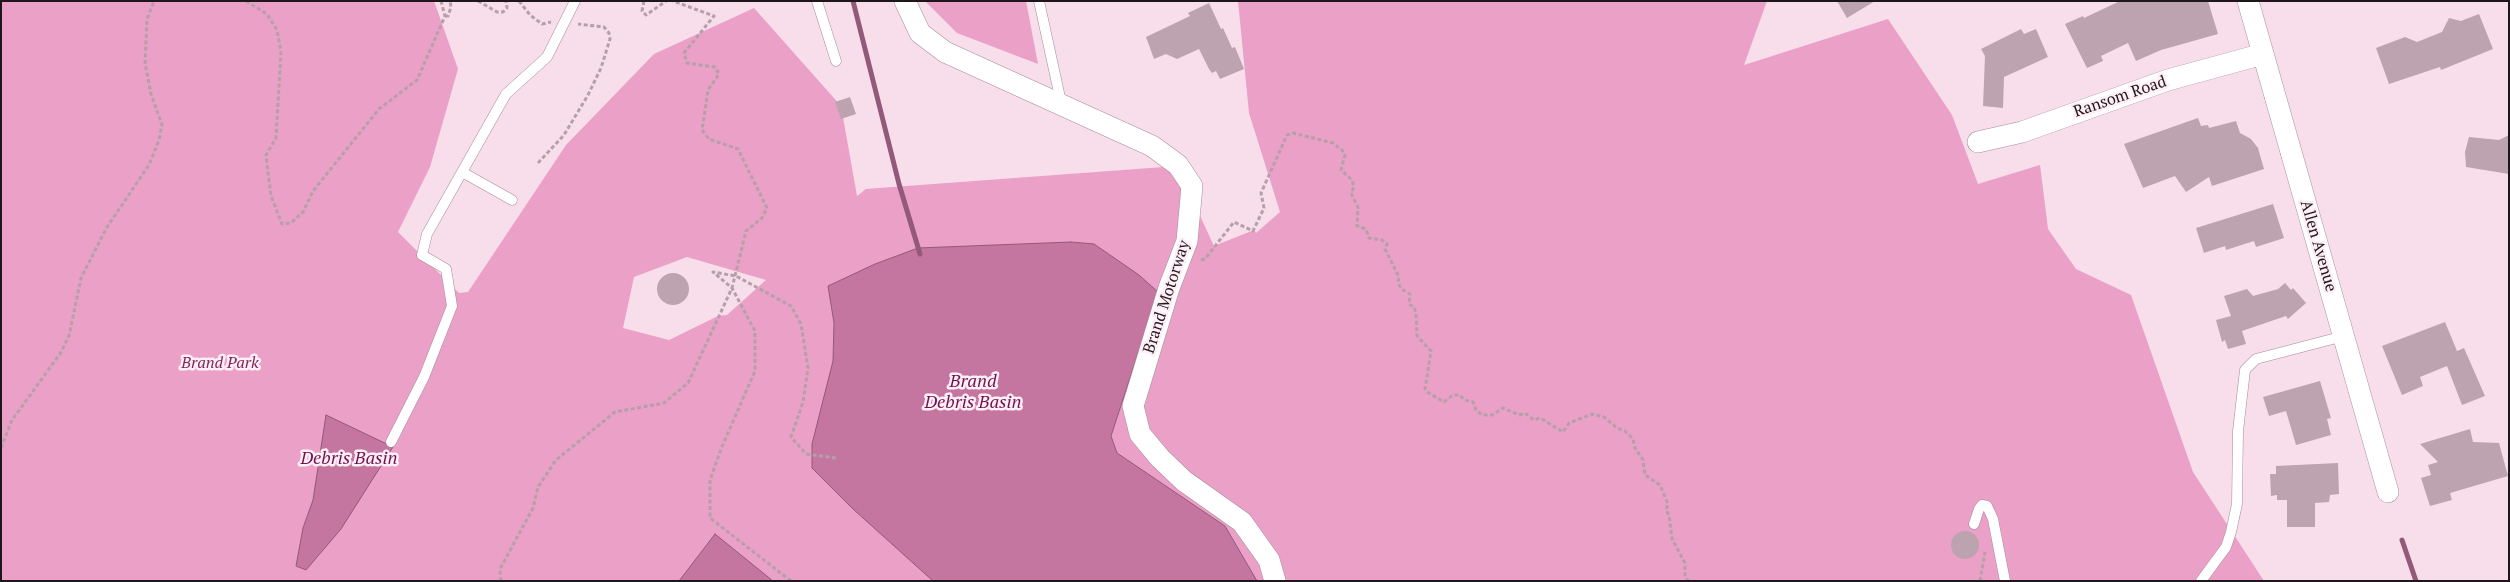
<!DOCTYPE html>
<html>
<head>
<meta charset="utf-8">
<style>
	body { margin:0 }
	#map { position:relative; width:2510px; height:582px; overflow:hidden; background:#f8ddea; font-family:"PT Serif",serif }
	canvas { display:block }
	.frame { position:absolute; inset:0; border:2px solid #1f161b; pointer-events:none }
</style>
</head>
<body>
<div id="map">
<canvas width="2510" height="582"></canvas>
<div class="frame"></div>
</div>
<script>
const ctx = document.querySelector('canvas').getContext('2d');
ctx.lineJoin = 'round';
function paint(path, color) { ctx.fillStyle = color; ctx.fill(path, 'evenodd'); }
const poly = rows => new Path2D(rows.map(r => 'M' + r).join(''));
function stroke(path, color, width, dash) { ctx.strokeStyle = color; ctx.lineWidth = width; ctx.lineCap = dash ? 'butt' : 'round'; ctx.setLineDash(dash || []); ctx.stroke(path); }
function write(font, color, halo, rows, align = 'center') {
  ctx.font = font + ' "PT Serif",serif'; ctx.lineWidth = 5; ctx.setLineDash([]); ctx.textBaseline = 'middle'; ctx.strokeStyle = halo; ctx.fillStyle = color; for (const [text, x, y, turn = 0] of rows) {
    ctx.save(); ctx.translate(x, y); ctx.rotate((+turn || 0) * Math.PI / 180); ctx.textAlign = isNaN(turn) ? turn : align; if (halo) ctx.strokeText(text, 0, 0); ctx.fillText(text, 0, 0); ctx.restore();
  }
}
paint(poly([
	[1,1,434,1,458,69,430,167,398,232,459,293,468,292,566,145,654,54,754,8,841,106,857,196,866,189,1177,166,1214,246,1254,230,1256,233,1280,212,1249,113,1238,1,1767,1,1744,65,1888,19,1952,115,1978,184,2040,165,2048,229,2076,269,2131,295,2193,472,2264,581,1,581],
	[687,257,766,280,727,315,718,316,669,340,623,328,634,277],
	[925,1,1026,1,1038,64,957,33]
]), '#eba0c7');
const water = poly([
	[1071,242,1094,244,1139,275,1158,292,1111,436,1117,453,1225,526,1257,581,933,581,853,509,812,468,812,444,833,361,834,323,828,286,875,264,918,248,1071,242],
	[326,415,393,447,341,529,306,570,296,566,303,528,313,500,326,415],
	[715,534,773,581,679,581,715,534]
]);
paint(water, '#c576a0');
stroke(water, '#935978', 1);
stroke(poly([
	[853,1,899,184,920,254],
	[2402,540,2416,581]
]), '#935978', 5);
paint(poly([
	[1837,1,1875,1,1847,18],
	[2120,1,2208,1,2218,34,2161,50,2136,61,2128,43,2101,56,2103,61,2087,68,2065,24,2083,16,2084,18],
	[1209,3,1221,29,1223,28,1232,48,1235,47,1244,69,1220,79,1216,71,1212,73,1209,69,1199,49,1177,59,1166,54,1154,59,1146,37,1190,16,1188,13],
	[2479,14,2493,49,2441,70,2440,67,2389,84,2376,48,2405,37,2417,42,2442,32,2449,18,2461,21],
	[2021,29,2024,34,2036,29,2048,57,2004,77,2003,108,1983,106,1985,56,1981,49],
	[850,97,856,114,841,119,835,102],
	[2198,118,2201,126,2208,125,2209,128,2236,121,2240,133,2251,139,2258,148,2264,169,2212,186,2209,177,2186,192,2175,176,2143,188,2124,144],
	[2509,135,2509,174,2466,167,2465,152,2469,137,2499,140],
	[2273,204,2284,238,2256,247,2254,241,2226,250,2225,246,2204,253,2196,228],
	'657 289a16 16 0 1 1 32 0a16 16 0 1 1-32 0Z',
	[2285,283,2291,290,2293,288,2306,303,2288,319,2286,316,2242,331,2246,344,2228,349,2225,340,2222,342,2216,320,2231,316,2224,296,2247,289,2253,296,2278,289],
	[2445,322,2457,351,2464,348,2485,396,2462,405,2447,366,2420,377,2423,386,2402,395,2382,346],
	[2320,381,2331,418,2327,419,2331,435,2296,445,2286,411,2269,416,2263,397],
	[2470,429,2473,442,2499,443,2508,476,2450,493,2452,500,2430,506,2421,478,2431,475,2428,465,2438,462,2420,444],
	[2338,463,2339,494,2330,495,2329,502,2315,503,2315,527,2287,527,2287,500,2277,500,2277,495,2271,496,2270,474,2276,474,2276,466],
	'1951 545a14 14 0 1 1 28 0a14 14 0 1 1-28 0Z'
]), '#bda3b0');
const lane = poly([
	[817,1,836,61],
	[1039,1,1061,102],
	[462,172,512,200],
	[391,442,424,377,452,306,446,269,422,255,427,234,506,94,547,57,575,1],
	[1974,524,1979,509,1982,505,1987,506,1993,519,2005,581],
	[2201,581,2226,547,2231,532,2237,504,2238,431,2245,370,2256,359,2344,336]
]);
const street = poly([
	[905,1,920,33,945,52,1152,146,1178,165,1192,186,1187,241,1169,288,1133,406,1140,434,1160,458,1184,481,1242,522,1269,560,1275,581],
	[2248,1,2388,492],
	[1978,142,2022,132,2168,80,2263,54]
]);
stroke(lane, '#a58d99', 11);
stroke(street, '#a58d99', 22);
stroke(poly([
	[246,1,267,14,277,30,281,51,276,138,266,155,271,196,282,224,291,223,303,212,313,191,379,109,417,80,445,16,441,1],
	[478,1,497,12,503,12,507,8,506,1],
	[519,1,530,15,542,24,551,22],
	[644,1,642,11,646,15,666,1],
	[445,16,448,16,451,7,450,1],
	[538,163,564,135,588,95,601,68,610,39,609,33,604,27,578,24],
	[1201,260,1205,259,1234,222,1253,231,1264,208,1261,193,1287,135,1293,133,1333,143,1342,150,1345,155,1341,170,1352,180,1354,187,1351,193,1358,207,1357,226,1366,229,1369,238,1382,240,1387,244,1385,249,1399,277,1398,282,1401,289,1410,294,1409,304,1414,307,1416,313,1417,336,1431,351,1425,389,1427,392,1444,402,1453,395,1460,395,1464,400,1473,402,1476,410,1482,415,1492,415,1503,408,1519,415,1525,413,1534,420,1540,418,1563,432,1569,423,1592,414,1604,417,1617,428,1625,431,1633,439,1635,448,1643,460,1645,475,1660,485,1668,504,1666,510,1669,515,1672,539,1685,563,1685,575,1688,581],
	[1,448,12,420,60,354,69,336,81,278,107,227,149,165,159,140,162,125,151,94,145,63,147,19,154,1],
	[501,581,500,569,533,508,538,487,556,460,615,412,664,403,688,383,732,288,746,231,762,218,767,208,738,149,709,139,702,130,708,90,719,74,715,67,687,63,684,53,714,16,673,1],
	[791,581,710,518,710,480,721,449,755,371,755,331,732,288,713,272,736,276,791,306,801,324,808,368,803,402,791,437,806,454,836,458],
	[1980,581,1985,552]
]), '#b5a0aa', 3, [4, 2.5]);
stroke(lane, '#fff', 10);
stroke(street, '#fff', 21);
write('16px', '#1f161b', '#feeef6', [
	["Ransom Road",2120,97,-19],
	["Allen Avenue",2318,246,74],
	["Brand Motorway",1167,297,-72]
]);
write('italic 16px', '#82245e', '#feeef6', [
	["Brand Park",220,363]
]);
write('italic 18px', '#721250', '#feeef6', [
	["Brand",973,382],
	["Debris Basin",973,403],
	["Debris Basin",349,459]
]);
</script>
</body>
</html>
